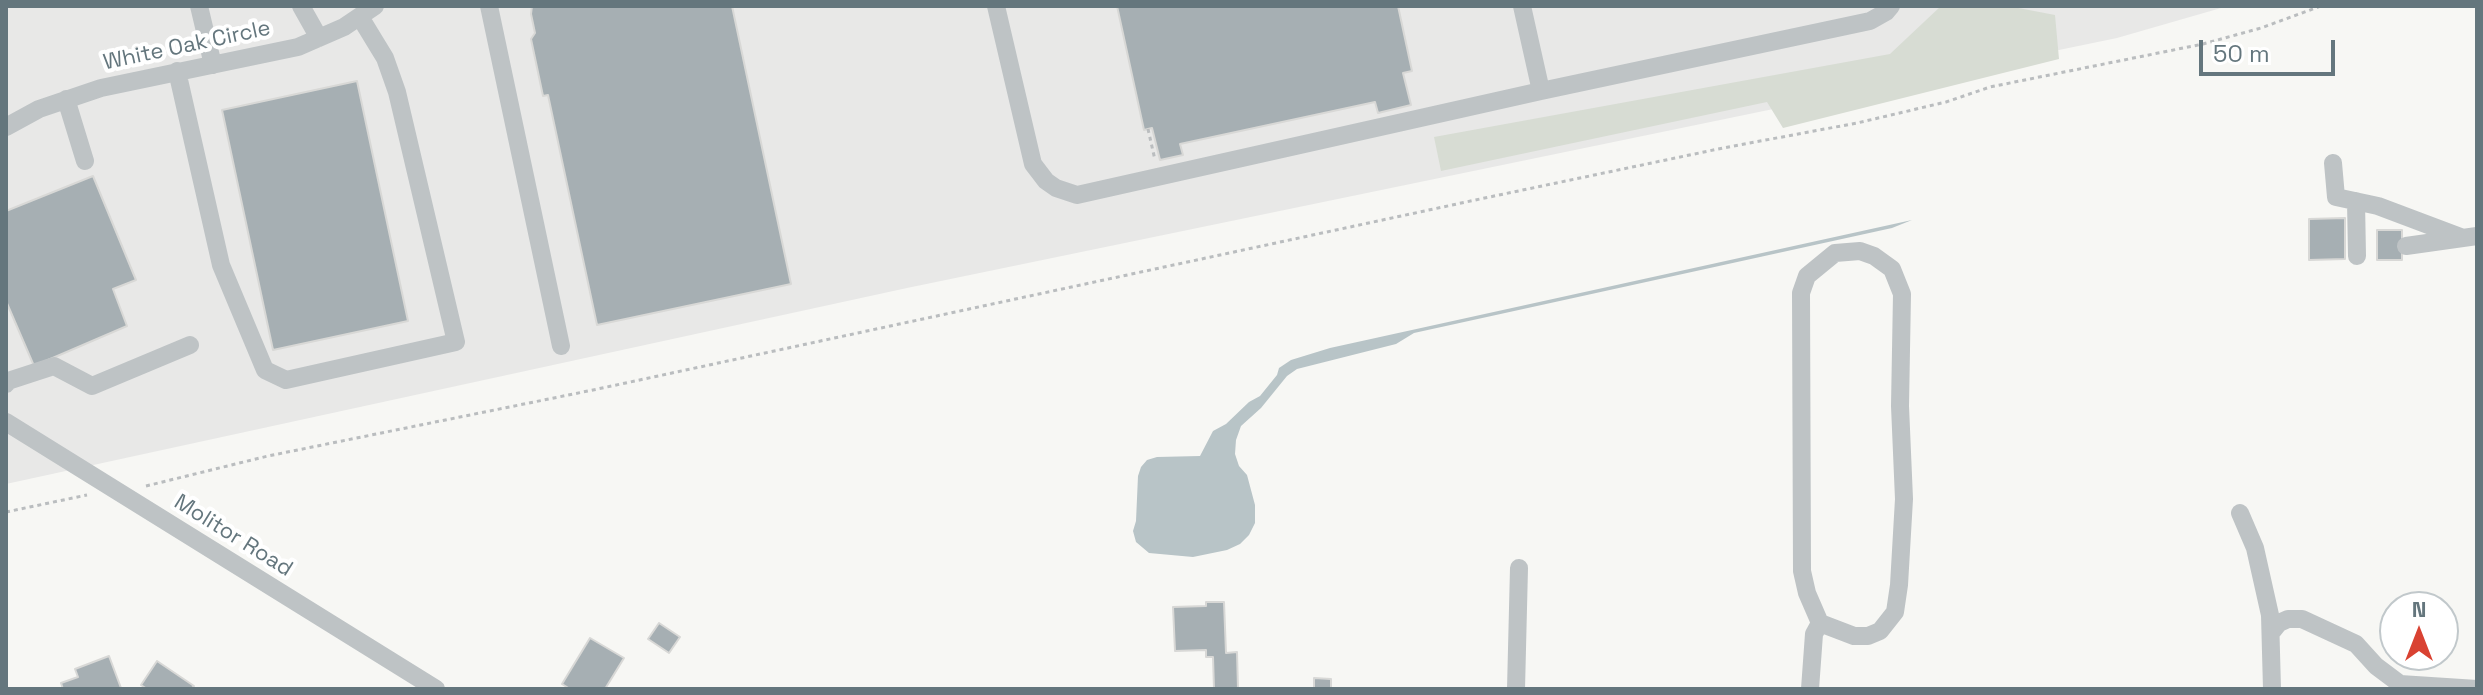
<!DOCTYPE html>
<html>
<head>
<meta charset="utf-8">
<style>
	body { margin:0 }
	#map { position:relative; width:2483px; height:695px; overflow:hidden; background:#f7f7f4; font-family:"Space Grotesk",sans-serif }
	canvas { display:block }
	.frame { position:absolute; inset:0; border:8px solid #64767d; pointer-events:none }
	.north { position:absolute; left:2379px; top:591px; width:80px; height:80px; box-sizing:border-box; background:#fff; border:2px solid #c1c8cb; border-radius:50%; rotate:0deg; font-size:22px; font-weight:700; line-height:32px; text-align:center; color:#64767d }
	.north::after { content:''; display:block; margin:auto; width:28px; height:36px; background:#d94232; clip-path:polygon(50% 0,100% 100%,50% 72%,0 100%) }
	.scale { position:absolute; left:2199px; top:40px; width:136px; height:36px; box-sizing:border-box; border:4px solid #64767d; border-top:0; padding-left:10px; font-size:24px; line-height:28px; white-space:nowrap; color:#64767d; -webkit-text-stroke:6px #fff; paint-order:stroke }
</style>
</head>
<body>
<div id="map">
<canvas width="2483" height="695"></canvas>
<div class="frame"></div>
<div class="north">N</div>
<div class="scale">50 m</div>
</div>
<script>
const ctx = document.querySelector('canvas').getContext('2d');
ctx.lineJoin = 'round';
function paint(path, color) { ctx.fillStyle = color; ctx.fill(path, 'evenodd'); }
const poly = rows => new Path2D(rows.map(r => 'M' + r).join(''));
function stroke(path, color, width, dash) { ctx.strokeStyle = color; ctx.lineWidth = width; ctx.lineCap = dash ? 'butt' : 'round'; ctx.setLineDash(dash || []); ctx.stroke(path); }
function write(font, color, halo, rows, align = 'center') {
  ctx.font = font + ' "Space Grotesk",sans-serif'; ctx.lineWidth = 8; ctx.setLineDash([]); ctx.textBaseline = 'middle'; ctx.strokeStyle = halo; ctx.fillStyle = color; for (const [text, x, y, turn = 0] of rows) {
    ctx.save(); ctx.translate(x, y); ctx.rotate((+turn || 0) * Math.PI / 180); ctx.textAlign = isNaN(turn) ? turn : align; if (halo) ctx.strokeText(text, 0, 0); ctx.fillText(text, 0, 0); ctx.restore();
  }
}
paint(poly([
	[6,6,2228,6,2117,38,907,288,6,484]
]), '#e8e8e7');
paint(poly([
	[1941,6,2008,6,2055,15,2059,59,1783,128,1767,102,1441,171,1434,137,1890,54]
]), '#d7dcd3');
paint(poly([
	[1912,220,1892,228,1414,333,1396,344,1297,369,1287,376,1261,408,1241,426,1236,440,1235,454,1239,466,1247,475,1255,505,1255,523,1249,535,1240,544,1227,550,1193,557,1149,553,1136,542,1133,531,1136,521,1138,476,1141,467,1147,460,1157,457,1200,456,1213,431,1226,424,1249,402,1260,396,1277,375,1279,368,1291,360,1330,348]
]), '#b8c4c7');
const building = poly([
	[532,6,732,6,791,284,597,325,548,95,543,96,531,39,535,33,531,14,532,6],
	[1117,6,1398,6,1412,71,1403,73,1411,105,1378,113,1375,102,1180,144,1183,155,1160,160,1152,128,1144,130,1117,6],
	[357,81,408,321,273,350,222,110,357,81],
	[93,176,136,280,113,289,127,326,34,366,6,301,6,211,93,176],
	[2345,218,2345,259,2309,260,2309,219,2345,218],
	[2377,230,2402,230,2402,260,2377,260,2377,230],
	[1206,602,1224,602,1226,653,1237,652,1238,689,1214,689,1213,657,1206,657,1206,650,1175,651,1173,607,1206,606,1206,602],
	[659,623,680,637,669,653,648,639,659,623],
	[590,638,624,658,605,689,570,689,562,684,590,638],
	[109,656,121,688,63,689,61,683,78,677,75,669,109,656],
	[157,661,194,686,191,689,147,689,141,685,157,661],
	[1314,678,1331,679,1331,688,1347,689,1314,689,1314,678]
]);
paint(building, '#a6afb3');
stroke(building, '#d8d8d6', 2);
stroke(poly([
	[1148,129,1155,160],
	[146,486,268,456,593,390,1480,199,1723,148,1857,123,1946,102,1990,87,2203,44,2261,28,2321,6],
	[6,512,87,495]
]), '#babdbf', 3, [4, 4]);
stroke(poly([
	[199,6,213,65],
	[301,6,319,38],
	[489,6,561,346],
	[996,6,1033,164,1046,181,1056,188,1077,195,1541,91,1870,21,1886,12,1891,6],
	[1522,6,1541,91],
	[177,71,221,265,265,370,286,380,456,342,397,92,385,58,360,17],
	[66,99,85,161],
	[6,127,39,109,101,88,298,47,344,27,375,6],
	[2333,163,2336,197,2378,206,2463,238],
	[2356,201,2357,256],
	[2406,246,2477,236],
	[1860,251,1874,256,1892,269,1902,294,1900,406,1904,499,1899,585,1895,612,1880,631,1868,636,1854,636,1820,623,1807,593,1802,571,1801,293,1807,276,1835,253,1860,251],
	[6,384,8,381,54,366,92,386,190,345],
	[6,422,436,689],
	[2240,513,2255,548,2270,615,2272,689],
	[2271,633,2279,623,2288,619,2302,619,2356,644,2376,666,2400,684,2477,689],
	[1516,689,1519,568],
	[1810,689,1814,634,1820,623]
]), '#bec3c5', 18);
write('22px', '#64767d', '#fff', [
	["White Oak Circle",187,46,-12],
	["Molitor Road",233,536,32]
]);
</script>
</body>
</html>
